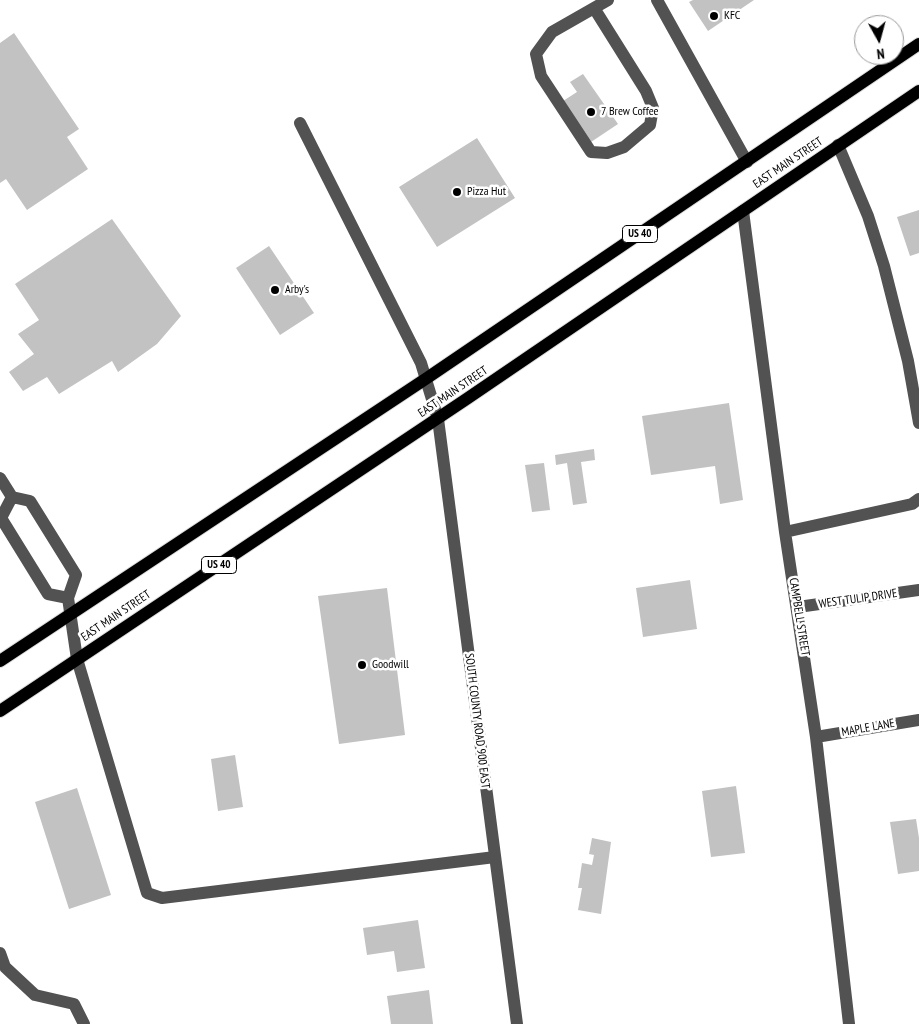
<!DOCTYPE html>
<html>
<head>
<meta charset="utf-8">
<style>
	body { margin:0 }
	#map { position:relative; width:919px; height:1024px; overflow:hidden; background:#fff; font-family:"PT Sans Narrow",sans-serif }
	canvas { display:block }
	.north { position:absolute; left:854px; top:15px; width:50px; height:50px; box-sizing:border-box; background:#fff; border:1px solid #999; border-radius:50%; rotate:173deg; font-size:14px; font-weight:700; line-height:20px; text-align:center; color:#000 }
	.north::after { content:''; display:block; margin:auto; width:18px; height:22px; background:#000; clip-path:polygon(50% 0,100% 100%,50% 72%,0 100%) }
</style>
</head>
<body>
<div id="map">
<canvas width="919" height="1024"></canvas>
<div class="north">N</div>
</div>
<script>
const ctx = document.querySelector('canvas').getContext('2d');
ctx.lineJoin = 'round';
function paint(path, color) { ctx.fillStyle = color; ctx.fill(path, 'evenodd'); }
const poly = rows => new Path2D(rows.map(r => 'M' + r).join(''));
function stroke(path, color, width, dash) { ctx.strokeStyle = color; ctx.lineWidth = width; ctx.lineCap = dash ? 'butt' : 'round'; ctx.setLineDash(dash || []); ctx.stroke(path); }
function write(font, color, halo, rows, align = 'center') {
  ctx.font = font + ' "PT Sans Narrow",sans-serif'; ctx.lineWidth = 5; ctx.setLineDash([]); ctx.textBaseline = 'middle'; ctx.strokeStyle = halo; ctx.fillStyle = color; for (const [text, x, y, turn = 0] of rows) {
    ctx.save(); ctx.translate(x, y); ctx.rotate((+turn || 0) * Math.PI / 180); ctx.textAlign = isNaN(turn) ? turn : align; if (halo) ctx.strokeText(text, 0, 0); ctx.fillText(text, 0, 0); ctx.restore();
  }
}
paint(poly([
	[693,0,754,0,708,31,689,2],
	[14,33,79,129,67,137,88,169,27,210,6,179,0,183,0,43],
	[583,74,618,124,591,142,563,101,577,92,570,82],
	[477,138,515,198,437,247,399,187],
	[919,210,919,253,910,256,897,217],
	[112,219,181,316,157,344,118,372,112,361,59,394,47,377,23,391,9,372,34,354,18,334,39,320,15,284],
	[269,246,314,313,280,335,236,268],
	[729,403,743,500,720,504,715,466,651,475,642,416],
	[594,449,595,460,581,462,587,503,573,505,567,463,556,465,555,455],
	[544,463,550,510,532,512,525,465],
	[690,580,697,629,643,637,636,588],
	[387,588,405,735,339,744,318,596],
	[235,755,243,807,218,811,211,759],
	[736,786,745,853,711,857,702,791],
	[77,788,111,895,69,909,35,802],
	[916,819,919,838,919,871,898,874,890,822],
	[592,838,611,842,601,914,578,910,582,888,578,888,582,863,592,865,594,855,589,854],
	[418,920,425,968,397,972,394,951,367,955,363,928],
	[429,990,433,1024,391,1024,387,996]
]), '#c2c2c2');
const major = poly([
	[0,661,427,378,919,44],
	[0,711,468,398,919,91]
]);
stroke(major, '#dbdbdb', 14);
stroke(poly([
	[657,0,747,162],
	[594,8,646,91,653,108,650,125,624,147,607,153,591,152,541,76,536,54,552,32,608,0],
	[300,123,421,363,438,419,517,1024],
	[838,145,868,216,884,266,908,361,919,423],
	[743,211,785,532,816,737,849,1024],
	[0,478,12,497,30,501,76,575,68,598,77,659,147,893,162,898,495,857],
	[12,497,1,518,48,594,68,598],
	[785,532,912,504,919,499],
	[798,607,919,590],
	[816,737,919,720],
	[0,953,5,967,35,995,74,1004,84,1024]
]), '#525252', 12);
stroke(major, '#000', 12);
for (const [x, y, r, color] of [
	[714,16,5,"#000"],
	[591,112,5,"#000"],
	[457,192,5,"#000"],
	[275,290,5,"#000"],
	[362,665,5,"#000"]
]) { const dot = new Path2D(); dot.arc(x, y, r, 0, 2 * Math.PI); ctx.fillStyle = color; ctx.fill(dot); stroke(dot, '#fff', 2); }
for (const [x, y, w] of [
	[640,234,35],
	[219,565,35]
]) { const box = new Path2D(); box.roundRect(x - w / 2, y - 8.5, w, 17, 4); ctx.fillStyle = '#fff'; ctx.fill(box); stroke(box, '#000', 1); }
write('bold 11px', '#000', null, [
	["US 40",640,234],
	["US 40",219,565]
]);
write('12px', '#000', '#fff', [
	["KFC",724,16],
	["7 Brew Coffee",601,112],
	["Pizza Hut",467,192],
	["Arby's",285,290],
	["Goodwill",372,665]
], 'left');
write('12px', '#000', '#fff', [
	["EAST MAIN STREET",788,163,-34],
	["EAST MAIN STREET",453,392,-34],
	["WEST TULIP DRIVE",858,599,-8],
	["EAST MAIN STREET",116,616,-34],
	["CAMPBELL STREET",799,617,81],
	["SOUTH COUNTY ROAD 900 EAST",477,721,83],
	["MAPLE LANE",868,728,-10]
]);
</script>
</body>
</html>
